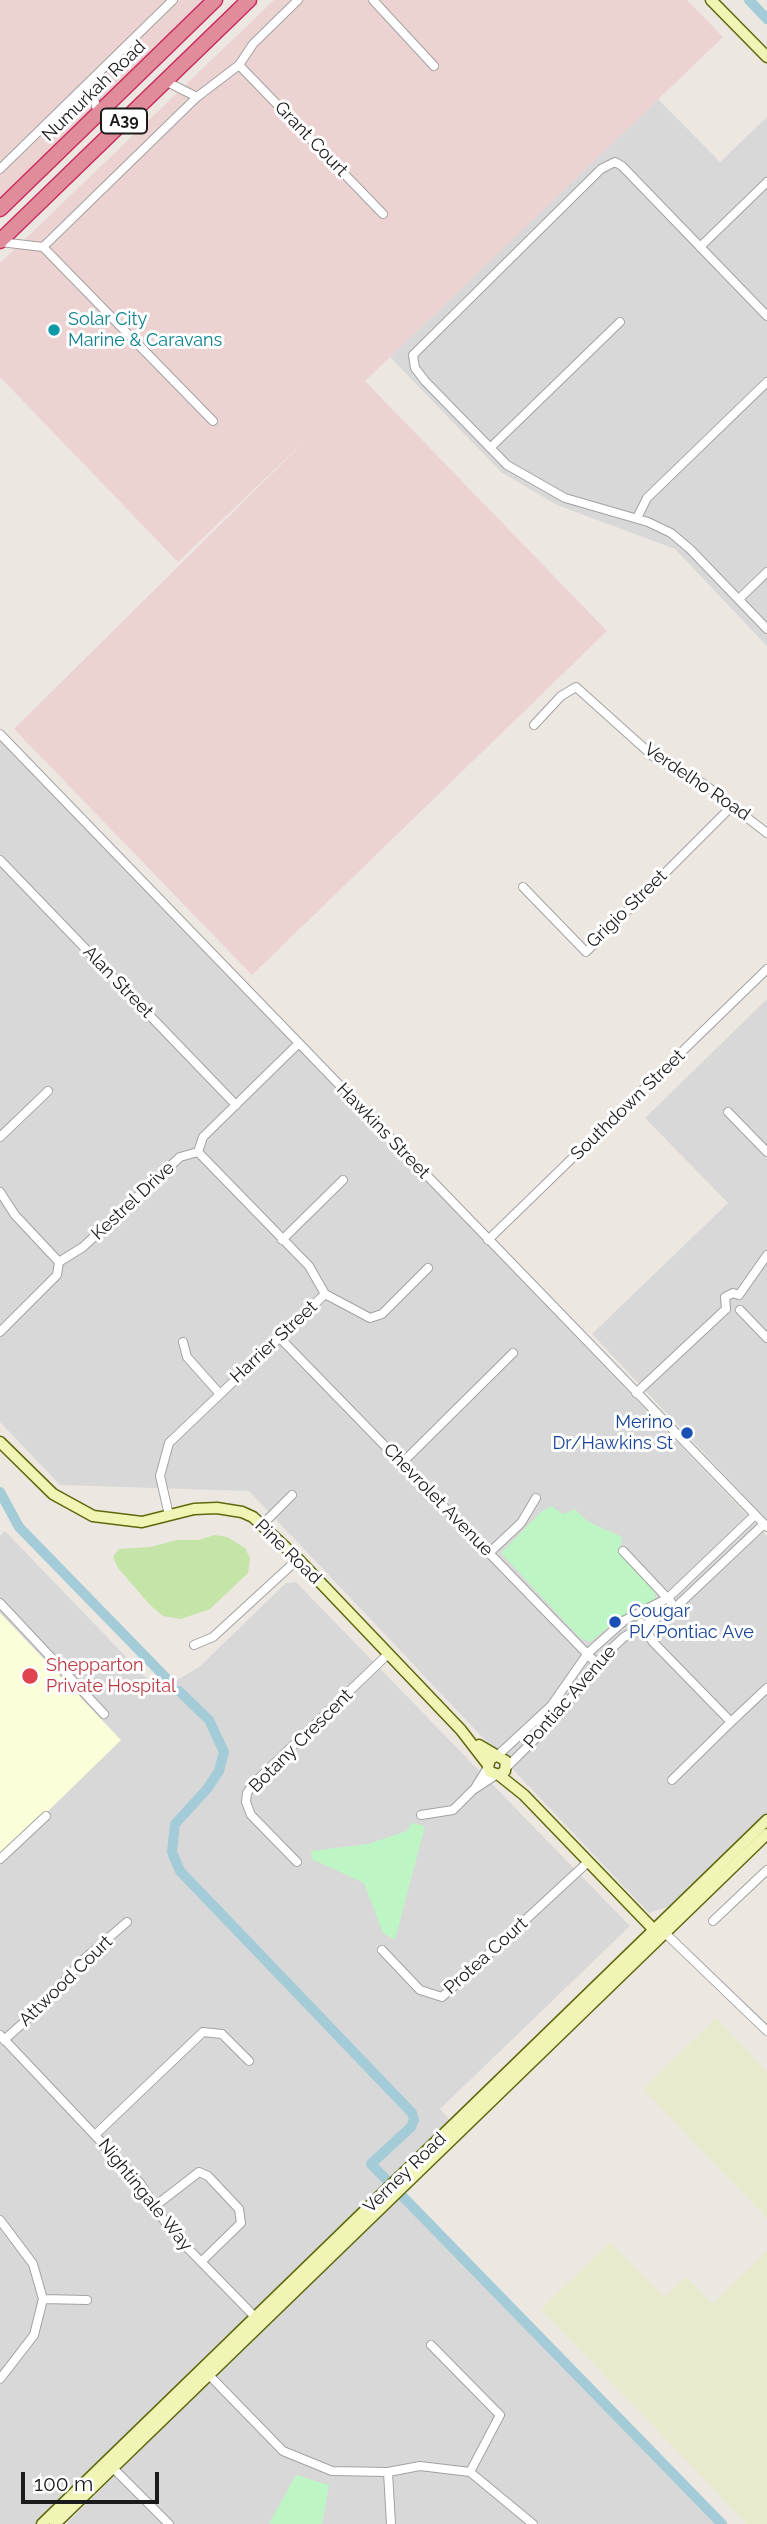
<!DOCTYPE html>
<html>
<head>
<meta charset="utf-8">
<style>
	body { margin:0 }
	#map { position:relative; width:767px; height:2524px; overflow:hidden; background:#ece8e1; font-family:Raleway,sans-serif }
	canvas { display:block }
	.scale { position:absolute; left:21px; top:2472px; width:138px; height:32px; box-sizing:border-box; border:4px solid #1b1b1b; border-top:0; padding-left:9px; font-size:21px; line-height:24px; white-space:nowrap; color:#1b1b1b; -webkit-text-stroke:5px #fff; paint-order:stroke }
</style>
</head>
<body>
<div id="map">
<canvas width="767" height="2524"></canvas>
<div class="scale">100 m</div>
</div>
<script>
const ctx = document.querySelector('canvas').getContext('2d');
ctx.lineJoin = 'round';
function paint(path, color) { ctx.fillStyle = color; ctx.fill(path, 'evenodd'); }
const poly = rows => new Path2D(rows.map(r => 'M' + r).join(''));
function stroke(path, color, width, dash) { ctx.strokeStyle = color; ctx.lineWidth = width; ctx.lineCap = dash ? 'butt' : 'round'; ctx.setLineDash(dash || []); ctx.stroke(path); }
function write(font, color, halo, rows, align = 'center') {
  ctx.font = font + ' Raleway,sans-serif'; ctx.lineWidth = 6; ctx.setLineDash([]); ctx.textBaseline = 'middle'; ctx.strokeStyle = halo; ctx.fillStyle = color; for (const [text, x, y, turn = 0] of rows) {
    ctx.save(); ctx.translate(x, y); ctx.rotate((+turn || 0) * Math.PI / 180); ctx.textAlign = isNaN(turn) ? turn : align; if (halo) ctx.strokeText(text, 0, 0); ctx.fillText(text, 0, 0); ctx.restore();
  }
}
paint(poly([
	[658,99,720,162,767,117,767,646,675,549,557,505,501,472,390,357],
	[0,736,767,1536,767,1813,673,1905,649,1913,249,1491,60,1485,0,1422],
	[767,999,767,1520,592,1334,728,1203,645,1118],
	[5,1531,159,1691,199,1667,286,1583,296,1582,630,1926,440,2109,451,2121,206,2355,35,2524,0,2524,0,1536],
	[400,2192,716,2524,66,2524]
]), '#d9d8d8');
paint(poly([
	[0,0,212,0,0,202],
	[274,0,687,0,723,37,365,381,607,631,252,975,14,729,316,430,178,562,0,377,0,263]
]), '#ecd2d0');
paint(poly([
	[0,1613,121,1740,0,1858]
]), '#fcfdd9');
paint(poly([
	[716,2018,767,2072,767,2218,643,2089],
	[610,2242,664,2297,686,2277,712,2304,767,2251,767,2524,747,2524,541,2309]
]), '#e7eacc');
paint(poly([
	[214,1535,227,1537,245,1548,250,1558,248,1573,210,1609,181,1619,163,1616,150,1605,118,1568,113,1557,119,1549,150,1547,177,1540,199,1540]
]), '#c5e4a8');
paint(poly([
	[551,1506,563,1514,574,1509,589,1522,622,1537,620,1553,655,1590,655,1602,624,1615,590,1642,579,1637,501,1553,540,1513],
	[412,1823,425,1826,395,1940,383,1933,364,1883,312,1859,311,1851,368,1844,407,1831],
	[296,2475,329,2485,322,2524,269,2524]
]), '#bef5c4');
stroke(poly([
	[749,0,767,19],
	[0,1492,19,1527,172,1684],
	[179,1691,209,1720,224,1752,219,1771,207,1789,175,1824,172,1852,180,1871,412,2113,414,2120,411,2127,371,2164,722,2524]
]), '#a3cbd8', 10);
const street = poly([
	[373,0,434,66],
	[239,65,383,214],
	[165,81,197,97],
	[90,84,98,113],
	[0,169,173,0],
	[0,242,43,247],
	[43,247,197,97,239,65,253,44,298,0],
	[43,247,213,421],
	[700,247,767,182],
	[767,316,622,166,615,162,601,169,413,355,415,368,425,381,507,465,565,498,648,522,671,533,690,549,767,629],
	[490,448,620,322],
	[637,518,647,498,767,382],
	[739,599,767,572],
	[534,725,561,696,576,687,654,757,704,784,767,833],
	[0,734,767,1527],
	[0,860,236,1105],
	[523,887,586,952,733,805],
	[728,1112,767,1152],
	[0,1137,48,1091],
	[0,1192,15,1215,59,1262],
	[282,1240,343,1180],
	[488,1240,767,969],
	[325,1294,370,1318,382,1314,428,1268],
	[739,1295,767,1255],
	[726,1309,725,1297,733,1293,739,1295],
	[740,1310,767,1338],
	[0,1332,57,1275,59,1262,83,1247,180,1157,198,1152,203,1137,298,1044],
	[279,1337,596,1663],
	[183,1342,187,1357,219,1393],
	[636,1393,726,1309],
	[402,1463,513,1353],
	[169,1515,160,1476,169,1443,325,1294,309,1266,198,1152],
	[263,1524,292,1495],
	[623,1551,671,1602],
	[489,1553,521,1523,536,1498],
	[0,1603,104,1714],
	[641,1623,653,1642,731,1722,767,1688],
	[194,1645,213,1637,298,1559],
	[497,1756,551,1706,588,1653,625,1620,668,1598,755,1515],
	[507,1767,559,1715,596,1663,624,1637,676,1607,764,1524],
	[672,1780,731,1722],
	[475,1788,488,1767],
	[421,1815,453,1810,473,1790,496,1775],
	[0,1859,46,1816],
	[297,1862,251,1815,246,1802,247,1793,254,1783,387,1655],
	[713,1921,767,1870],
	[665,1933,767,2031],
	[382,1950,420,1990,442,1997,588,1862],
	[0,2035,140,2183,171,2231,258,2320],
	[4,2040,42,2006,83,1960,127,1922],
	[96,2134,203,2032,222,2034,249,2061],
	[155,2206,199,2172,208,2176,239,2209,241,2223,201,2262],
	[0,2220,33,2264,43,2299,34,2335,0,2379],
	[43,2299,87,2300],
	[431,2345,500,2415,470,2472],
	[207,2373,283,2451,332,2471,388,2472,420,2466,470,2472,533,2524],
	[111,2466,169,2524],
	[388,2472,391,2524]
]);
const secondary = poly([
	[711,0,767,57],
	[0,1442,53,1494,93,1516,142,1522,194,1509,217,1508,242,1512,253,1517,298,1559,461,1730,488,1765],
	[479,1745,506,1761,505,1771,499,1775,490,1772,488,1767,490,1759,496,1756],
	[499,1775,524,1795,659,1935],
	[42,2524,767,1820],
	[55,2524,767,1834]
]);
const highway = poly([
	[0,209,215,0],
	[0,241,249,0]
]);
stroke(street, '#a2a2a2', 10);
stroke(secondary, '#5d690b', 13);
stroke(highway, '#ca2d60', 17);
stroke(street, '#fff', 8);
stroke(secondary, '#f0f5b6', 10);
stroke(highway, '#e08c9a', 14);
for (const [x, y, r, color] of [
	[54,330,7,"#0f9aa8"],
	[687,1433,7,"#1a4fb4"],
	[615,1622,7,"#1a4fb4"],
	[30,1676,9,"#e0444e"]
]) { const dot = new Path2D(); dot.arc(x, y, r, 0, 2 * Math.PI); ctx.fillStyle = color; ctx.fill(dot); stroke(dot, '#fff', 2.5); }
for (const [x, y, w] of [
	[124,121,46]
]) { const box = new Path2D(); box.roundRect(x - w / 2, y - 12.5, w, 25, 5); ctx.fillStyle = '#fff'; ctx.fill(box); stroke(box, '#1b1b1b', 2); }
write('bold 16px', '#1b1b1b', null, [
	["A39",124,121]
]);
write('18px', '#1b1b1b', '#fff', [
	["Numurkah Road",94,91,-44],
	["Grant Court",311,139,46],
	["Verdelho Road",697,782,34],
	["Grigio Street",627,909,-44],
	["Alan Street",118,982,46],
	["Southdown Street",628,1105,-44],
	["Hawkins Street",383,1131,46],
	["Kestrel Drive",133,1201,-43],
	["Harrier Street",274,1342,-43],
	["Chevrolet Avenue",438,1500,46],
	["Pine Road",288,1552,44],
	["Pontiac Avenue",570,1697,-49],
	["Botany Crescent",301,1741,-45],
	["Protea Court",486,1956,-42],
	["Attwood Court",66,1981,-44],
	["Verney Road",405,2173,-44],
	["Nightingale Way",145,2195,51]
]);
write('18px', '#0d838f', '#fff', [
	["Solar City",68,320],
	["Marine & Caravans",68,341]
], 'left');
write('18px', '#164399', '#fff', [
	["Merino",673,1423],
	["Dr/Hawkins St",673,1444],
	["Cougar",629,1612,"left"],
	["Pl/Pontiac Ave",629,1633,"left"]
], 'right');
write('18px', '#be3a42', '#fff', [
	["Shepparton",46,1666],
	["Private Hospital",46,1687]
], 'left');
</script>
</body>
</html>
